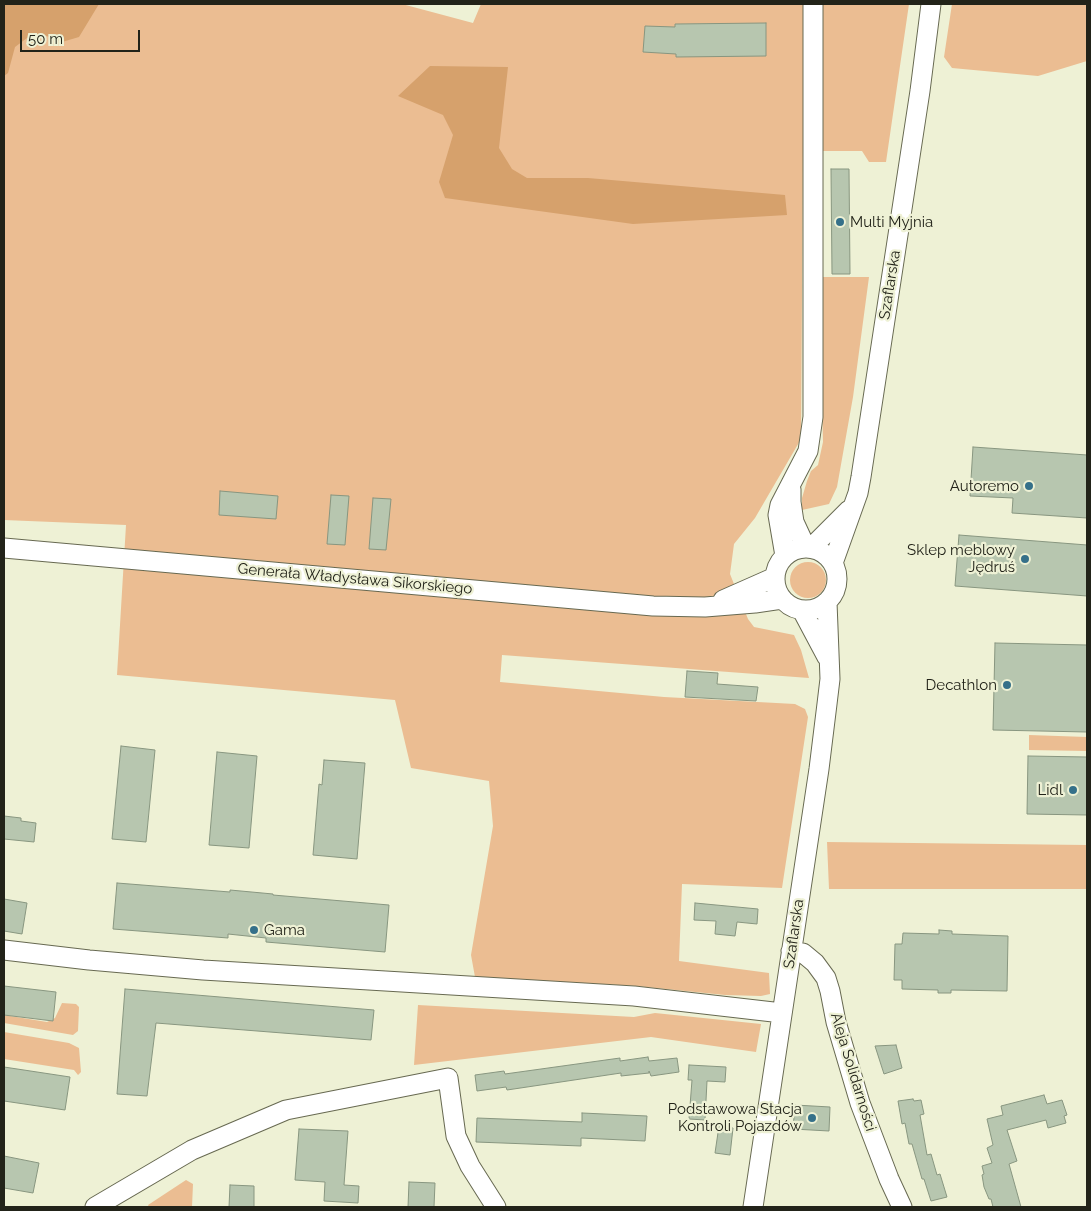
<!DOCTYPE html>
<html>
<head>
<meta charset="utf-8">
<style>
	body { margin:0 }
	#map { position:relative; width:1091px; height:1211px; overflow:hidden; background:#eef1d5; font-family:Raleway,sans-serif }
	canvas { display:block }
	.frame { position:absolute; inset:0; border:5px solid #222319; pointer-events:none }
	.scale { position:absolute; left:20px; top:30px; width:120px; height:22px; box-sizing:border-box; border:2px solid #222319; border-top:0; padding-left:6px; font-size:15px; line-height:18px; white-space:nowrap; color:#222319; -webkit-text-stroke:4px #eef1d5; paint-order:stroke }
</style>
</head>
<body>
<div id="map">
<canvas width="1091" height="1211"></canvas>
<div class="frame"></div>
<div class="scale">50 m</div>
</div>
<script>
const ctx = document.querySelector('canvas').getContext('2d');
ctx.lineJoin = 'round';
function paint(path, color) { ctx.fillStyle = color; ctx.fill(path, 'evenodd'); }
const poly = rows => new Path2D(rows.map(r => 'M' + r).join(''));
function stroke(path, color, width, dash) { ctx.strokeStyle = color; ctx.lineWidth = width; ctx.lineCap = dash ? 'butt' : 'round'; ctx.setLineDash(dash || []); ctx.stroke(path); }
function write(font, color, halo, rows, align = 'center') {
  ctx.font = font + ' Raleway,sans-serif'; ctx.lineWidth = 4.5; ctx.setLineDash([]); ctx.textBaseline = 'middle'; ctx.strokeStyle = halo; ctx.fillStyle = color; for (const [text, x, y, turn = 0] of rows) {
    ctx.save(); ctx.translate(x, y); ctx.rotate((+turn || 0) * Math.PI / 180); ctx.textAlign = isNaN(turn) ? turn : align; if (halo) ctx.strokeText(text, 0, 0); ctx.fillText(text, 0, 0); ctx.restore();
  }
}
paint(poly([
	[4,4,402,4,473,23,481,4,804,4,801,439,755,518,734,544,730,574,748,619,754,627,794,635,801,650,809,678,502,655,500,682,664,697,795,704,805,709,808,717,782,888,682,884,679,961,769,973,770,994,761,996,725,995,636,986,475,977,471,955,493,826,489,781,411,768,395,700,117,675,126,525,4,520],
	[821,4,909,4,886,162,869,162,862,151,821,151],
	[952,4,1087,4,1087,61,1038,76,952,68,944,57],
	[819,277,869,277,853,397,837,487,829,504,802,510,802,498,807,481,811,471,818,465,823,442],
	'790 580a18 18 0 1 1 36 0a18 18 0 1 1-36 0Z',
	[1029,735,1087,737,1087,751,1029,750],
	[827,842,1087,845,1087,889,829,889],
	[62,1003,76,1004,79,1007,78,1031,73,1035,4,1023,4,1015,47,1022,55,1018],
	[418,1005,634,1017,655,1013,761,1024,756,1052,651,1037,414,1065],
	[4,1032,69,1043,79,1048,81,1072,78,1075,74,1070,4,1059],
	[186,1180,193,1184,192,1207,149,1207,148,1205]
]), '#ebbd92');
paint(poly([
	[4,4,99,4,79,37,62,42,44,35,27,38,15,47,8,73,4,76],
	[430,66,508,67,499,148,512,169,527,178,588,178,785,195,787,215,633,224,445,198,439,182,453,135,443,115,398,96]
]), '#d6a16c');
const building = poly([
	[766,23,766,56,676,57,676,54,643,52,645,26,675,27,675,24,766,23],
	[831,169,849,169,850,274,832,274,831,169],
	[973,447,1087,455,1087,518,1012,513,1013,498,970,496,973,447],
	[220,491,278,496,276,519,219,515,220,491],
	[331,495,349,496,345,545,327,544,331,495],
	[373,498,391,499,386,550,369,549,373,498],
	[959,535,1087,545,1087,596,955,586,959,535],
	[995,643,1087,645,1087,732,993,730,995,643],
	[687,671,718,673,717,684,758,687,756,701,685,697,687,671],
	[121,746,155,750,146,842,112,839,121,746],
	[217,752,257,756,249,848,209,845,217,752],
	[1028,756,1087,757,1087,815,1027,814,1028,756],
	[324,760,365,763,357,859,313,855,319,784,322,785,324,760],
	[4,816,21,818,21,821,36,823,34,842,4,839,4,816],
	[117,883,230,892,230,890,273,894,273,895,389,905,385,952,266,942,266,938,228,934,228,938,113,929,117,883],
	[4,899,27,903,22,934,4,931,4,899],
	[695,903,758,909,757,924,737,922,735,936,715,934,716,921,694,920,695,903],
	[939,930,952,931,952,934,1008,936,1007,991,951,990,951,993,938,993,938,990,902,989,902,980,894,980,895,944,902,944,903,933,939,934,939,930],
	[4,986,56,992,53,1021,4,1015,4,986],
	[125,989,374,1010,371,1040,156,1023,147,1096,117,1094,125,989],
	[896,1045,902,1068,884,1074,875,1046,896,1045],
	[648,1057,649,1061,677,1058,679,1072,651,1076,649,1071,649,1073,621,1076,621,1073,507,1090,506,1087,477,1091,475,1075,504,1071,505,1074,620,1058,620,1061,648,1057],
	[689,1065,726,1067,725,1082,707,1081,705,1120,689,1119,692,1080,688,1080,689,1065],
	[4,1067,70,1077,65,1110,4,1101,4,1067],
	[1044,1095,1047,1104,1062,1100,1067,1115,1064,1116,1066,1123,1048,1128,1046,1120,1007,1130,1017,1161,1009,1164,1021,1207,993,1207,991,1199,989,1199,984,1187,982,1175,984,1174,982,1166,992,1163,987,1148,993,1145,987,1119,1003,1115,1001,1106,1044,1095],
	[913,1099,914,1101,921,1100,924,1114,920,1115,927,1155,931,1154,937,1175,940,1174,947,1197,931,1201,924,1179,922,1179,912,1144,909,1144,905,1123,902,1124,898,1101,913,1099],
	[795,1105,830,1107,829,1131,793,1129,795,1105],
	[582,1113,647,1116,645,1141,581,1138,581,1146,476,1142,477,1118,582,1122,582,1113],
	[719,1126,733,1128,730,1155,715,1153,719,1126],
	[299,1129,348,1131,344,1185,359,1186,358,1203,324,1201,325,1182,295,1180,299,1129],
	[4,1156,39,1163,33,1193,4,1188,4,1156],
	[409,1182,435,1183,434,1207,408,1207,409,1182],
	[230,1185,254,1186,254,1207,229,1207,230,1185]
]);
paint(building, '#b7c6af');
stroke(building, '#889680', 1);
const minor = poly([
	[791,489,791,502,794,522,806,548],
	'775 579a31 31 0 1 1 62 0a31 31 0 1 1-62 0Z',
	[4,548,653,606,705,607,755,603,782,599],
	[811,548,849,510],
	[785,556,778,515,780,505,808,451,813,417,813,4],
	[833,563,858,493,861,477,920,91,931,4],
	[723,600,775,577],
	[802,610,827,657],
	[4,950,89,960,203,970,634,996,782,1013],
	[791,951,803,953,815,963,826,978,830,991,836,1022,860,1103,889,1179,902,1207],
	[95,1207,192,1150,286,1110,448,1078,456,1136,470,1166,496,1207],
	[753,1207,819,769,827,704,830,679,827,602]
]);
stroke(minor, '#676951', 21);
stroke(minor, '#fff', 19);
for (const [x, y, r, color] of [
	[840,222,5,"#357089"],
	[1029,486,5,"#357089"],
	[1025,559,5,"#357089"],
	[1007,685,5,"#357089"],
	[1073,790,5,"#357089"],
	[254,930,5,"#357089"],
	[812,1118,5,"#357089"]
]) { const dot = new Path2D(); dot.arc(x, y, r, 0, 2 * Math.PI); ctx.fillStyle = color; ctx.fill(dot); stroke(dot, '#eef1d5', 2); }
write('15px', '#222319', '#eef1d5', [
	["Multi Myjnia",850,222,"left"],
	["Autoremo",1019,486],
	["Sklep meblowy",1015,550],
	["Jędruś",1015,567],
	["Decathlon",997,685],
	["Lidl",1063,790],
	["Gama",264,930,"left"],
	["Podstawowa Stacja",802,1109],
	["Kontroli Pojazdów",802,1126]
], 'right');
write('15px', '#222319', '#eef1d5', [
	["Szaflarska",890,285,-81],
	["Generała Władysława Sikorskiego",355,579,5],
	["Szaflarska",794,934,-82],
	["Aleja Solidarności",853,1072,73]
]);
</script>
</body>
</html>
